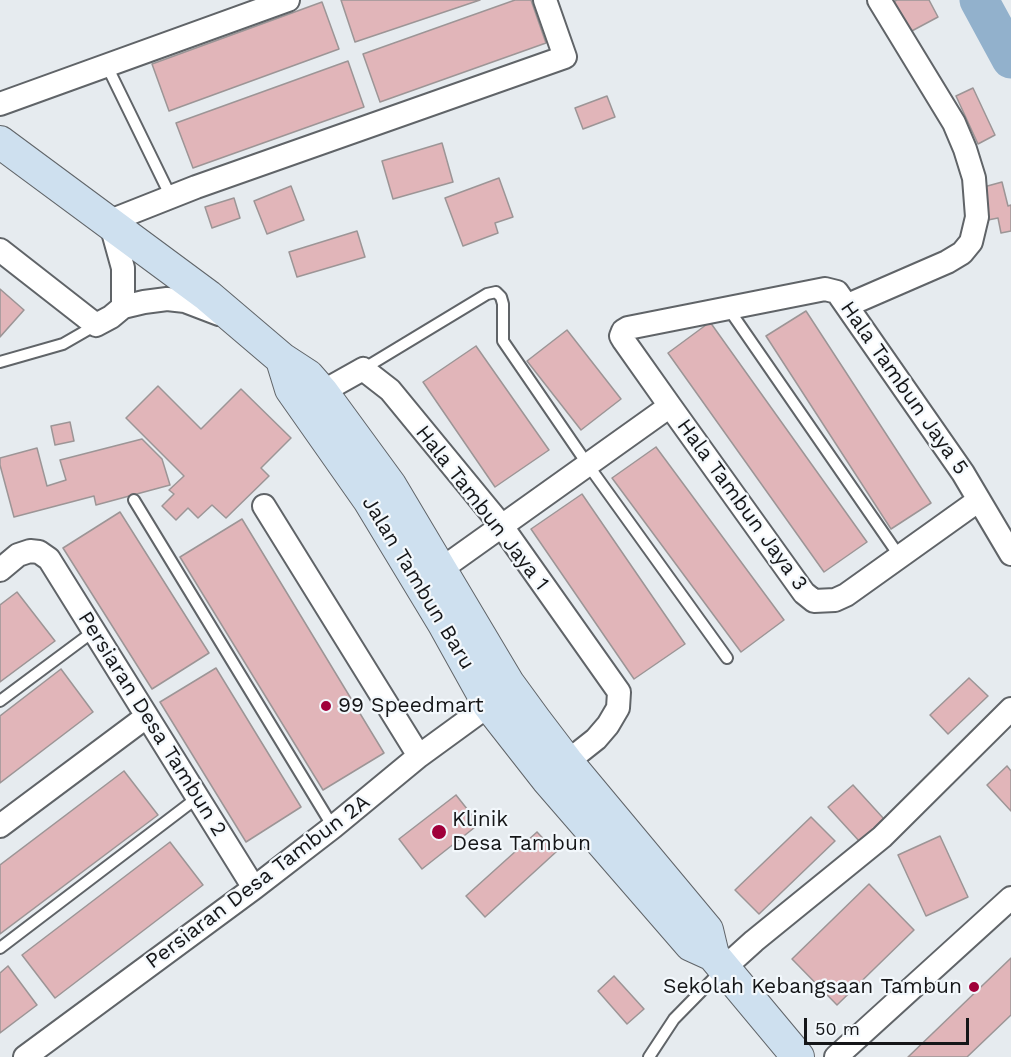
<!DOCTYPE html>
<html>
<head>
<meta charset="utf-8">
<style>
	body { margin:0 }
	#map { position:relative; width:1011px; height:1057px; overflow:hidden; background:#e6ebef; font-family:"Work Sans",sans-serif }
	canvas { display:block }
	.scale { position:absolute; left:804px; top:1018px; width:165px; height:27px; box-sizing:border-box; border:3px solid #151618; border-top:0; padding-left:8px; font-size:18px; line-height:21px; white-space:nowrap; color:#151618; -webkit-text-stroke:4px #f3f8fc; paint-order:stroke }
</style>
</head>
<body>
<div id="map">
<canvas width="1011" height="1057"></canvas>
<div class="scale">50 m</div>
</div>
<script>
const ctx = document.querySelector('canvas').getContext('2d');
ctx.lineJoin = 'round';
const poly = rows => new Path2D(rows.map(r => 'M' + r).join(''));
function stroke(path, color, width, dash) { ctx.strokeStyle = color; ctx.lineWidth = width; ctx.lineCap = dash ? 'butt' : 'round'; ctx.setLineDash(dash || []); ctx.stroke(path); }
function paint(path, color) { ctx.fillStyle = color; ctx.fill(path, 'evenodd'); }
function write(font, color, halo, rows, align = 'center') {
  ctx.font = font + ' "Work Sans",sans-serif'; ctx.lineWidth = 4.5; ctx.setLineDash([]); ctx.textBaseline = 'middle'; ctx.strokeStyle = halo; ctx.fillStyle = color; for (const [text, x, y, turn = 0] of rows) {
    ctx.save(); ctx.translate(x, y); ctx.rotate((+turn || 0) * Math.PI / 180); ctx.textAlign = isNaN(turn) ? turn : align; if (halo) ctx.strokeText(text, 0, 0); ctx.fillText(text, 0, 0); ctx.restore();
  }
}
stroke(poly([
	[979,0,1011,59]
]), '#92b1cc', 39);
const building = poly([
	[341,0,480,0,355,42,341,0],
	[515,0,531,0,546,43,380,102,363,54,515,0],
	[897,0,929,0,938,17,908,33,891,3,897,0],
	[322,2,339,49,169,111,152,64,322,2],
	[348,61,364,107,193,168,176,123,348,61],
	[973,88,995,135,978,144,956,96,973,88],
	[607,96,615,117,583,129,575,108,607,96],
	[442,143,453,182,393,199,382,161,442,143],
	[499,178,513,217,495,223,498,233,463,246,445,198,499,178],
	[1002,182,1008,206,1011,205,1011,231,1001,233,998,218,988,220,980,188,1002,182],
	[291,186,304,220,267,234,254,201,291,186],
	[234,198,240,218,212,228,205,207,234,198],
	[357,231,365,257,297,277,289,252,357,231],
	[0,289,24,310,0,337,0,289],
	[806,311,931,503,891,529,766,336,806,311],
	[710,322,867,542,824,572,668,353,710,322],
	[567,330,621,399,581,430,527,361,567,330],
	[476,346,549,450,495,487,423,382,476,346],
	[158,386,201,429,241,389,291,438,261,468,269,476,226,518,212,505,198,518,188,508,176,520,162,506,174,494,169,490,184,476,126,418,158,386],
	[70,422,74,441,55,445,51,426,70,422],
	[142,439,162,459,170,485,96,505,94,496,14,517,0,465,0,458,37,448,47,486,66,480,60,460,142,439],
	[656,447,784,620,741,652,612,478,656,447],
	[582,494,685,644,634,679,531,529,582,494],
	[120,512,209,653,152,689,63,548,120,512],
	[242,519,384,753,323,790,180,557,242,519],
	[17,592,55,641,0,682,0,605,17,592],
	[216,668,301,807,246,842,160,702,216,668],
	[61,669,93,712,0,783,0,716,61,669],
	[969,678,988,696,948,734,930,715,969,678],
	[1007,766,1011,771,1011,811,987,785,1007,766],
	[124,771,158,815,0,934,0,865,124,771],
	[853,785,884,819,860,842,828,807,853,785],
	[456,795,479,824,422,869,399,839,456,795],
	[811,817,835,841,759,914,735,890,811,817],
	[537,832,556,852,485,917,466,896,537,832],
	[940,836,968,897,926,916,898,855,940,836],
	[170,842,203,885,55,998,22,955,170,842],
	[869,884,914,930,837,1005,792,959,869,884],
	[1011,958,1011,1015,967,1057,908,1057,1011,958],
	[8,966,37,1005,0,1033,0,973,8,966],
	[614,976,644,1009,627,1024,598,991,614,976]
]);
paint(building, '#e1b5b9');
stroke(building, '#9c9596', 1.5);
const service = poly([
	[107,66,171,197],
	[728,308,900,557],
	[0,362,63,344,96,325],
	[363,369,487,294,496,292,501,297,503,304,503,341,588,465,727,658],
	[134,500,333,827],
	[0,701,94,631],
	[0,948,197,798],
	[649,1057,674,1019,723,969]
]);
const minor = poly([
	[0,104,288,0],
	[0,250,96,325,111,317,123,307,144,302,167,299,185,301,219,314],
	[848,305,947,262,962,253,971,242,977,217,974,178,965,149,954,123,879,0],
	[123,307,123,268,110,221,196,187,565,57,545,0],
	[322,392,363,369,390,390,501,525,619,692,618,708,608,725,596,739,567,762],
	[979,500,846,595,835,600,814,601,804,593,670,406,624,341,621,336,623,331,628,328,825,289,837,292,963,473,1011,554],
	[264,506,419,756],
	[0,570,18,555,30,551,39,552,49,559,254,888],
	[440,570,670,406],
	[0,826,146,717],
	[723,969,754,941,882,837,1011,709],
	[25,1057,254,888,333,827,419,756,489,705],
	[836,1057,1011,898]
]);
const secondary = poly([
	[0,142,208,296,282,359,308,376,322,392,390,485,508,683,535,720,567,762,707,930,713,955,798,1057],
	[283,363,291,389,369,500,444,624,489,705,547,779,691,945,713,955]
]);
stroke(service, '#606468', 14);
stroke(minor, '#606468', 26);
stroke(secondary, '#606468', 34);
stroke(service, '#fff', 10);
stroke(minor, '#fff', 22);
stroke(secondary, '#cee0ef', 32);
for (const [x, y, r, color] of [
	[326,706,6,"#a0003a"],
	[439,832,8,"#a0003a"],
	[974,987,6,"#a0003a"]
]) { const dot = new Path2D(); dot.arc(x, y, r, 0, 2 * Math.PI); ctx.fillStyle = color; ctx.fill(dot); stroke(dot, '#f3f8fc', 2); }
write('21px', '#151618', '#f3f8fc', [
	["Hala Tambun Jaya 5",904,388,55],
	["Hala Tambun Jaya 3",742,505,54],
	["Hala Tambun Jaya 1",482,508,52],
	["Jalan Tambun Baru",418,583,59],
	["Persiaran Desa Tambun 2",152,724,58],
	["Persiaran Desa Tambun 2A",258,882,-37]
]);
write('21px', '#151618', '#f3f8fc', [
	["99 Speedmart",338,706],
	["Klinik",452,820],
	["Desa Tambun",452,844],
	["Sekolah Kebangsaan Tambun",962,987,"right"]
], 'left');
</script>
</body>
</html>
